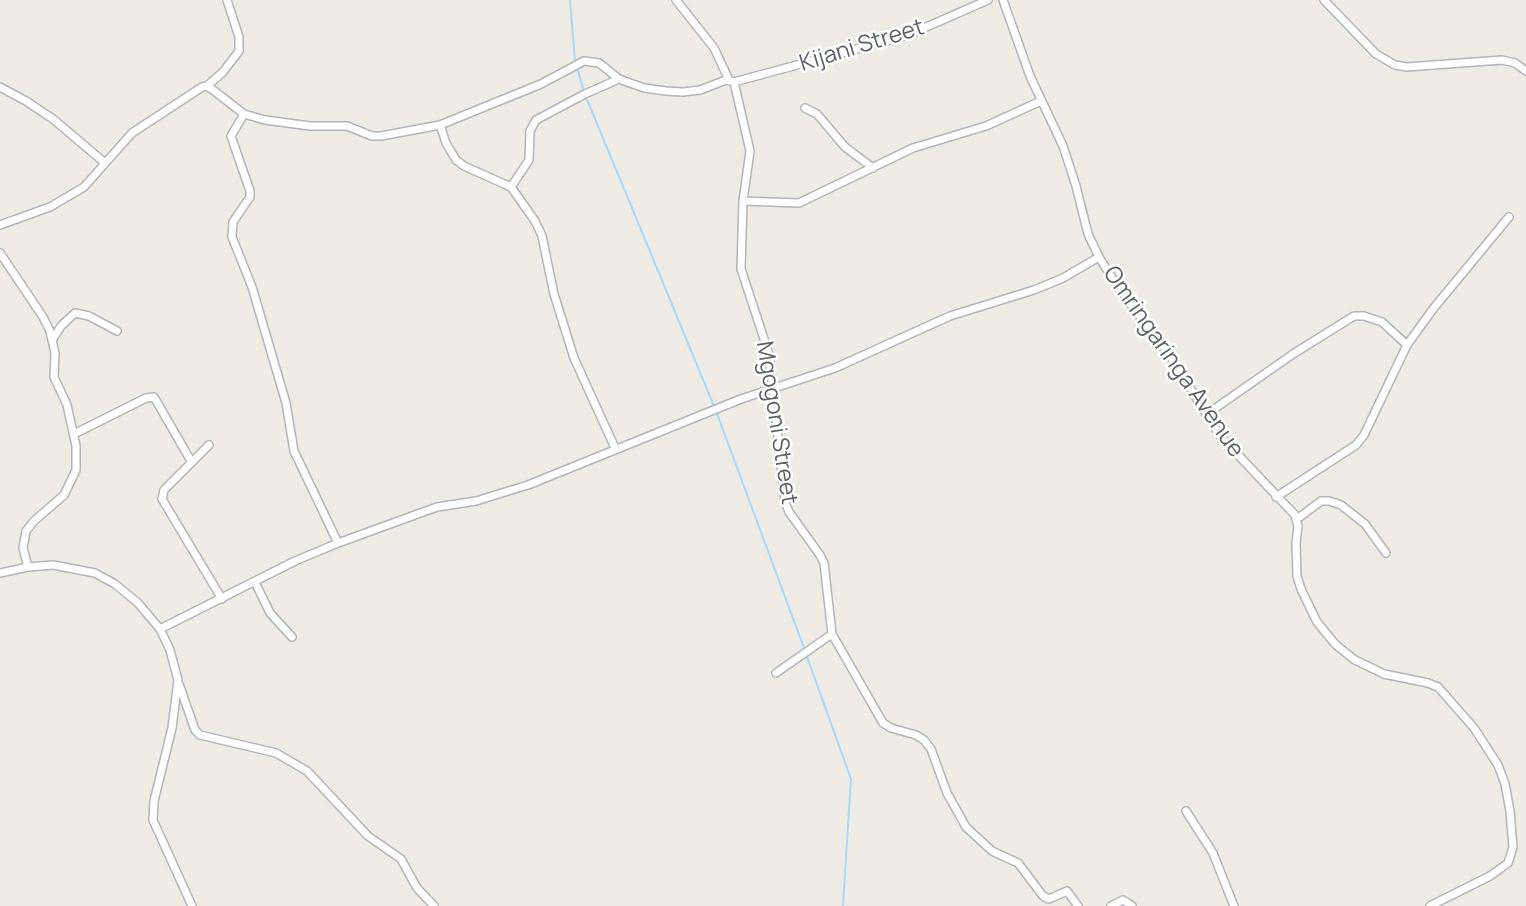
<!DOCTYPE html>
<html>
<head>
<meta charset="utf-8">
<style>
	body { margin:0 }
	canvas { display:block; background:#eeece5 }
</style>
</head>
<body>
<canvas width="1526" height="906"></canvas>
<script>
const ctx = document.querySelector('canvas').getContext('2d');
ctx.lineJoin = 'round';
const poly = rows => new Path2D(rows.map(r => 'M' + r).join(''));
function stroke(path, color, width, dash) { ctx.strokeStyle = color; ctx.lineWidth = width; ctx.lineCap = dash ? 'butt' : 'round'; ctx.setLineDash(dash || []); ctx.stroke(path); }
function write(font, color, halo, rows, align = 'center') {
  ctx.font = font + ' Manrope,sans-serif'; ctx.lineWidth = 5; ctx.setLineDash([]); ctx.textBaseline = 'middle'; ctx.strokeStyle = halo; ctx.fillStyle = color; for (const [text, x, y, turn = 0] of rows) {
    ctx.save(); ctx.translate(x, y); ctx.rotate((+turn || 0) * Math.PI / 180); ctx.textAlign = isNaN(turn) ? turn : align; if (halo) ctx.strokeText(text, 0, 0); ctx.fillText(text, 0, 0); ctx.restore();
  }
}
stroke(poly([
	[570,0,575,62],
	[577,67,584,92],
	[586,97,714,406],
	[716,411,804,648],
	[806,654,851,779,843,906]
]), '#aad9f9', 2);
const minor = poly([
	[676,0,714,48,729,80],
	[1003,0,1030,76,1063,146,1076,186,1088,234,1099,257,1119,289,1170,356,1221,437,1295,515,1298,526,1296,543,1297,576,1301,589,1317,622,1336,645,1355,660,1384,674,1428,683,1438,687,1474,728,1498,765,1505,784,1510,811,1513,847,1508,863,1490,876,1430,906],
	[1324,0,1376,54,1395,65,1407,67,1502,60,1515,63,1526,71],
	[734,82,908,35,988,0],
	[207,86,223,72,239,51,239,37,227,0],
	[0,87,26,101,53,119,105,163],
	[805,108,817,114,845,147,873,168],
	[244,114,231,136,250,191,250,197,233,222,232,237,252,287,286,403,294,451,338,543],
	[440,125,446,143,456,160,464,166,511,187,535,221,542,236,554,294,574,358,615,448],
	[511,187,529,160,530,131,536,120,585,94,619,79],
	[743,201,799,203,913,148,986,126,1041,101],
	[0,225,50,207,84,187,132,133,202,87,207,86,213,90,244,114,265,120,310,126,347,126,372,136,381,136,440,125,541,84,584,61,599,63,619,79,644,88,666,91,683,92,700,90,726,80,734,82,750,151,743,201,741,269,769,354,785,502,789,512,820,555,824,563,832,634,883,723,891,728,916,735,924,740,931,749,947,793,966,827,992,851,1018,863,1043,896,1049,899,1067,891,1078,906],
	[0,253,43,317,50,331,55,353,54,377,67,405,76,446,76,470,64,495,34,521,26,531,23,548,28,567],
	[53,339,61,326,75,313,89,316,117,331],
	[1207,414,1293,354,1354,316,1364,316,1382,322,1407,345],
	[74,434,146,398,154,397,191,461],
	[209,445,164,490,162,499,222,599],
	[1276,497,1356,445,1364,435,1407,345,1433,309,1509,217],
	[1297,519,1321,501,1329,501,1341,505,1365,524,1386,553],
	[0,573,28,567,53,565,95,573,115,584,138,603,160,629,170,650,178,680,172,728,154,801,153,820,192,906],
	[255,582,270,613,292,637],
	[160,629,295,561,338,543,437,507,476,501,528,485,741,399,835,368,950,316,1034,290,1063,278,1099,257],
	[776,673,832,634],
	[179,684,195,730,200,735,276,753,307,771,368,836,401,859,417,888,434,906],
	[1186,811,1213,853,1234,906],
	[1111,906,1123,900,1132,906]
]);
stroke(minor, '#b2b5b9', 10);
stroke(minor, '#fff', 7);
write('23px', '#5d6064', '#fff', [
	["Kijani Street",862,46,-17],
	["Omringaringa Avenue",1173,362,55],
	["Mgogoni Street",776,423,81]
]);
</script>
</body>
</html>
